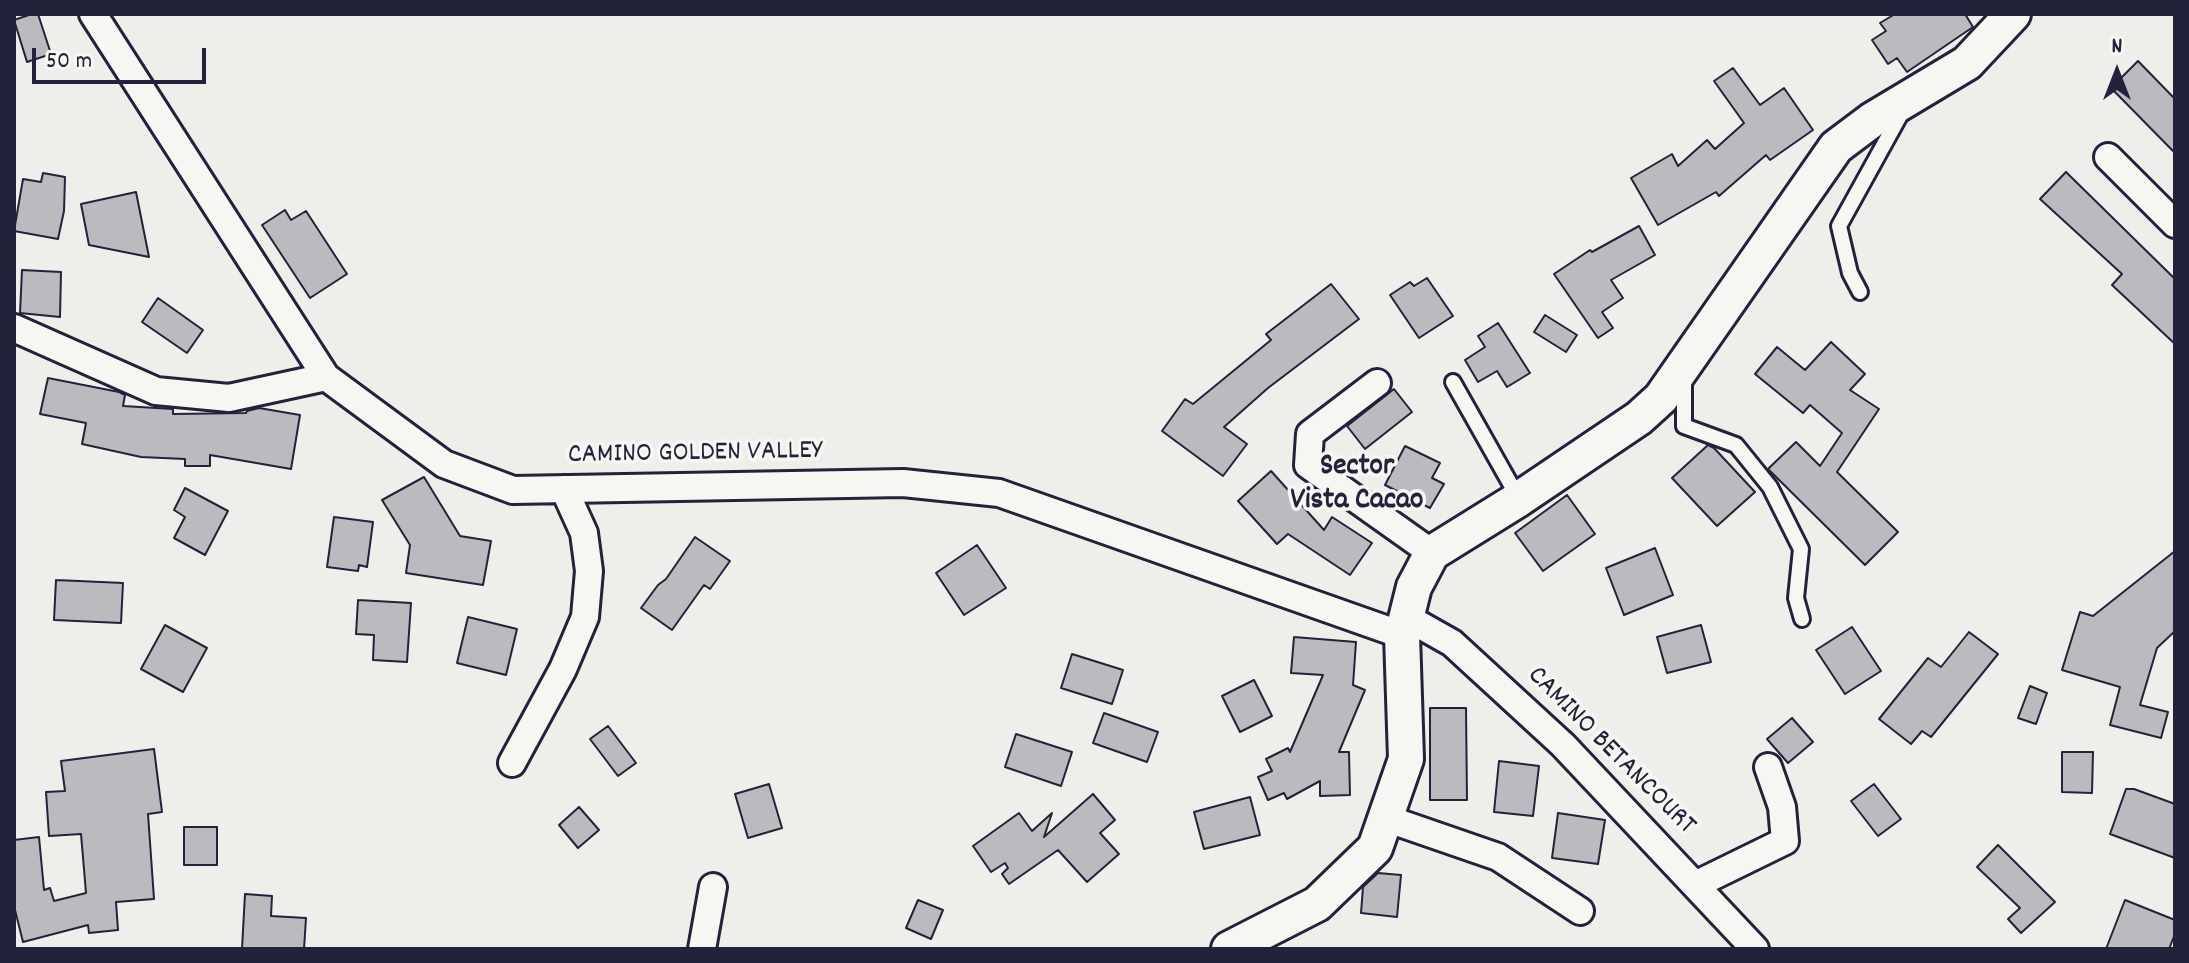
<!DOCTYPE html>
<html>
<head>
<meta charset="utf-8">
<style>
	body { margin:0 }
	#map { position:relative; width:2189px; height:963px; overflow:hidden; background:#eeeeeb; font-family:Dekko,sans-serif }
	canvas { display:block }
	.frame { position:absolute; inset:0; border:16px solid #22223b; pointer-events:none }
	.north { position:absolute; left:2077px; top:32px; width:80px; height:80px; -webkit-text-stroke:6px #f6f6f2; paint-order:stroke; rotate:0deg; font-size:22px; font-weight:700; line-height:32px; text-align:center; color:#22223b }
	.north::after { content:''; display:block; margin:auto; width:28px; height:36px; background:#22223b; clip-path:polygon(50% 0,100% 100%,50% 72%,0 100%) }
	.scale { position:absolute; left:32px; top:48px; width:174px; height:36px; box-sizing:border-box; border:4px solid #22223b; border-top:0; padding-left:10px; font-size:24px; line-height:28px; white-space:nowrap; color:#22223b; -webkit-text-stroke:6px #f6f6f2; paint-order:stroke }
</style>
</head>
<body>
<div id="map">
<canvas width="2189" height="963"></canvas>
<div class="frame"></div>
<div class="north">N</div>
<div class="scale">50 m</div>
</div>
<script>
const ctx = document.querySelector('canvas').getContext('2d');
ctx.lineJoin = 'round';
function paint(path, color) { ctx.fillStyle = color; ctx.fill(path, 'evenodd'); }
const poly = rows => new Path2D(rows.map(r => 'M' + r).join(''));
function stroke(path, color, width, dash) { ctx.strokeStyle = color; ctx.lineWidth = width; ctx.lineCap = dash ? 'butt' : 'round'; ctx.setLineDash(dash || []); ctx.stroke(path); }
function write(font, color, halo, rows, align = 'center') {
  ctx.font = font + ' Dekko,sans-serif'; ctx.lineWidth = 7; ctx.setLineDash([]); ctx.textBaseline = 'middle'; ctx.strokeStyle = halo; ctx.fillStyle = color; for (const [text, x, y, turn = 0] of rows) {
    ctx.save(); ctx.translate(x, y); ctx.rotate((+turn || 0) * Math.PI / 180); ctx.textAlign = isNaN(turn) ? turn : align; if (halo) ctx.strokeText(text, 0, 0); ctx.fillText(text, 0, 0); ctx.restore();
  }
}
const building = poly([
	[32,14,38,14,51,54,27,62,14,20,32,14],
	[1895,14,1965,14,1973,27,1907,72,1897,58,1888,64,1872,40,1886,31,1880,23,1895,14],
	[2138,61,2175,99,2175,153,2111,88,2138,61],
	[1733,68,1760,105,1784,88,1813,130,1770,160,1766,155,1719,196,1716,192,1658,225,1631,178,1672,154,1678,166,1707,140,1715,149,1744,123,1714,81,1733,68],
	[2066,172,2175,279,2175,344,2112,285,2122,274,2040,199,2066,172],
	[43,173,65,177,64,211,58,239,14,231,23,179,41,182,43,173],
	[136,192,149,257,89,245,81,204,136,192],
	[285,210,291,220,306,211,347,274,310,298,262,225,285,210],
	[1639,226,1655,255,1611,280,1623,298,1602,312,1613,328,1598,338,1554,274,1590,250,1592,252,1639,226],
	[22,270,61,272,60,317,20,313,22,270],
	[1427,278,1453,316,1419,338,1390,295,1410,282,1414,286,1427,278],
	[1331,284,1359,319,1268,388,1224,427,1247,444,1223,476,1162,431,1185,399,1193,404,1271,340,1266,334,1331,284],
	[158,298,203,330,187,353,142,322,158,298],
	[1545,315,1577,335,1566,352,1534,332,1545,315],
	[1498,323,1530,373,1507,387,1497,371,1478,382,1465,360,1485,347,1478,336,1498,323],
	[1831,342,1865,374,1850,390,1879,409,1837,472,1898,532,1865,565,1768,469,1796,442,1820,466,1842,433,1810,405,1803,413,1755,374,1777,347,1805,370,1831,342],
	[48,378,119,392,125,395,123,406,173,409,173,414,246,413,247,411,259,408,300,415,291,469,210,455,210,466,185,466,185,459,141,457,82,444,86,423,40,414,48,378],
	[1394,389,1412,412,1365,449,1347,426,1394,389],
	[1708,445,1714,448,1755,492,1717,526,1672,478,1708,445],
	[1405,446,1440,463,1432,478,1444,484,1430,508,1385,485,1405,446],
	[1271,471,1324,530,1332,517,1372,543,1350,575,1288,534,1277,544,1238,501,1271,471],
	[424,477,460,536,491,541,483,585,406,573,410,545,382,500,424,477],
	[185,488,228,511,205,555,174,538,185,517,174,510,185,488],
	[1567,495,1595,534,1543,571,1515,533,1567,495],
	[334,517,373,522,367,567,359,565,358,571,327,567,334,517],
	[695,537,730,561,710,589,704,585,672,630,641,608,658,585,666,579,695,537],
	[977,545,1006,588,964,615,936,573,977,545],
	[1655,548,1673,595,1624,615,1606,568,1655,548],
	[2175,551,2175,631,2157,648,2140,705,2168,712,2161,738,2110,725,2120,687,2062,670,2080,612,2093,616,2175,551],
	[56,580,123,583,121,623,54,620,56,580],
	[358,600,411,603,407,662,373,660,374,635,356,634,358,600],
	[468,617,517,629,506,675,457,663,468,617],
	[165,625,207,648,183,692,141,669,165,625],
	[1701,625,1711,662,1667,673,1657,637,1701,625],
	[1852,627,1881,671,1845,694,1816,650,1852,627],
	[1969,632,1998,654,1931,737,1922,731,1911,744,1879,719,1928,658,1941,667,1969,632],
	[1294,637,1356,642,1353,685,1365,690,1339,752,1349,752,1350,795,1320,796,1320,781,1287,799,1284,793,1268,800,1258,777,1272,771,1266,759,1288,748,1290,752,1323,675,1291,673,1294,637],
	[1072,654,1123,670,1112,704,1061,688,1072,654],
	[1254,680,1272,716,1240,732,1222,696,1254,680],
	[2030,686,2047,693,2036,724,2018,718,2030,686],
	[1430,708,1466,708,1467,800,1430,800,1430,708],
	[1104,713,1158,732,1147,762,1093,743,1104,713],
	[1792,718,1813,742,1788,763,1767,739,1792,718],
	[608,726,636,763,618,776,590,739,608,726],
	[1016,734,1072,752,1061,786,1005,767,1016,734],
	[154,749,162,812,148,814,154,899,116,902,118,930,89,933,88,925,23,942,14,906,14,840,39,837,44,890,50,888,54,901,86,893,81,834,49,836,46,792,65,791,61,761,154,749],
	[2062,752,2093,752,2092,793,2062,792,2062,752],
	[1499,761,1539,766,1533,816,1494,812,1499,761],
	[769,784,782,828,748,838,735,794,769,784],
	[1874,784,1901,819,1878,836,1851,801,1874,784],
	[2126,789,2134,789,2175,804,2175,858,2110,834,2126,789],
	[1093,794,1115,820,1100,833,1119,854,1087,882,1058,850,1009,884,1002,874,1008,868,1005,863,991,872,973,846,1019,813,1032,831,1052,813,1044,837,1093,794],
	[1250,797,1260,835,1204,849,1194,812,1250,797],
	[579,807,599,830,578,848,559,825,579,807],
	[1558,813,1605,820,1598,864,1552,858,1558,813],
	[184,827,217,827,217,865,184,865,184,827],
	[1998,845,2055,902,2021,933,2008,919,2020,908,1977,867,1998,845],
	[1378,873,1401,875,1397,917,1361,913,1363,887,1378,873],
	[245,894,272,896,271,916,306,918,304,949,242,949,245,894],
	[918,900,943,910,931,939,906,928,918,900],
	[2125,900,2175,920,2175,934,2169,949,2106,949,2125,900]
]);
paint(building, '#bbbbbf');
stroke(building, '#22223b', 2);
const service = poly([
	[1860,292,1850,273,1839,226,1903,110],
	[1684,378,1684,426,1736,445,1770,487,1801,549,1796,598,1802,619],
	[1453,382,1519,499]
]);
const minor = poly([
	[93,14,326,377],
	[2108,157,2175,224],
	[14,328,156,391,229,398,326,377,444,464,513,490,903,483,999,493,1402,635],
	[1377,383,1310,434,1308,465,1432,553],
	[1406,617,1452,643,1563,745,1755,949],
	[512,763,563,669,585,617,589,571,584,533,564,489],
	[1385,818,1498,857,1580,911],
	[1695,885,1785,841,1782,807,1768,767],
	[702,949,713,887]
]);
const tertiary = poly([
	[1229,949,1317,904,1375,848,1406,759,1402,635,1414,587,1432,553,1519,499,1639,418,1661,398,1836,147,1872,120,1967,63,2013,14]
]);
stroke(service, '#22223b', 20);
stroke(minor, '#22223b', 32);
stroke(tertiary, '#22223b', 40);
stroke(service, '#f6f6f2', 14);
stroke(minor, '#f6f6f2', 26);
stroke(tertiary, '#f6f6f2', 34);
write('28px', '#22223b', '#f6f6f2', [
	["CAMINO GOLDEN VALLEY",695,455,-1],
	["CAMINO BETANCOURT",1610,752,45]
]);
write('bold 30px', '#22223b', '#f6f6f2', [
	["Sector",1357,469],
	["Vista Cacao",1357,503]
]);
</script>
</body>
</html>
